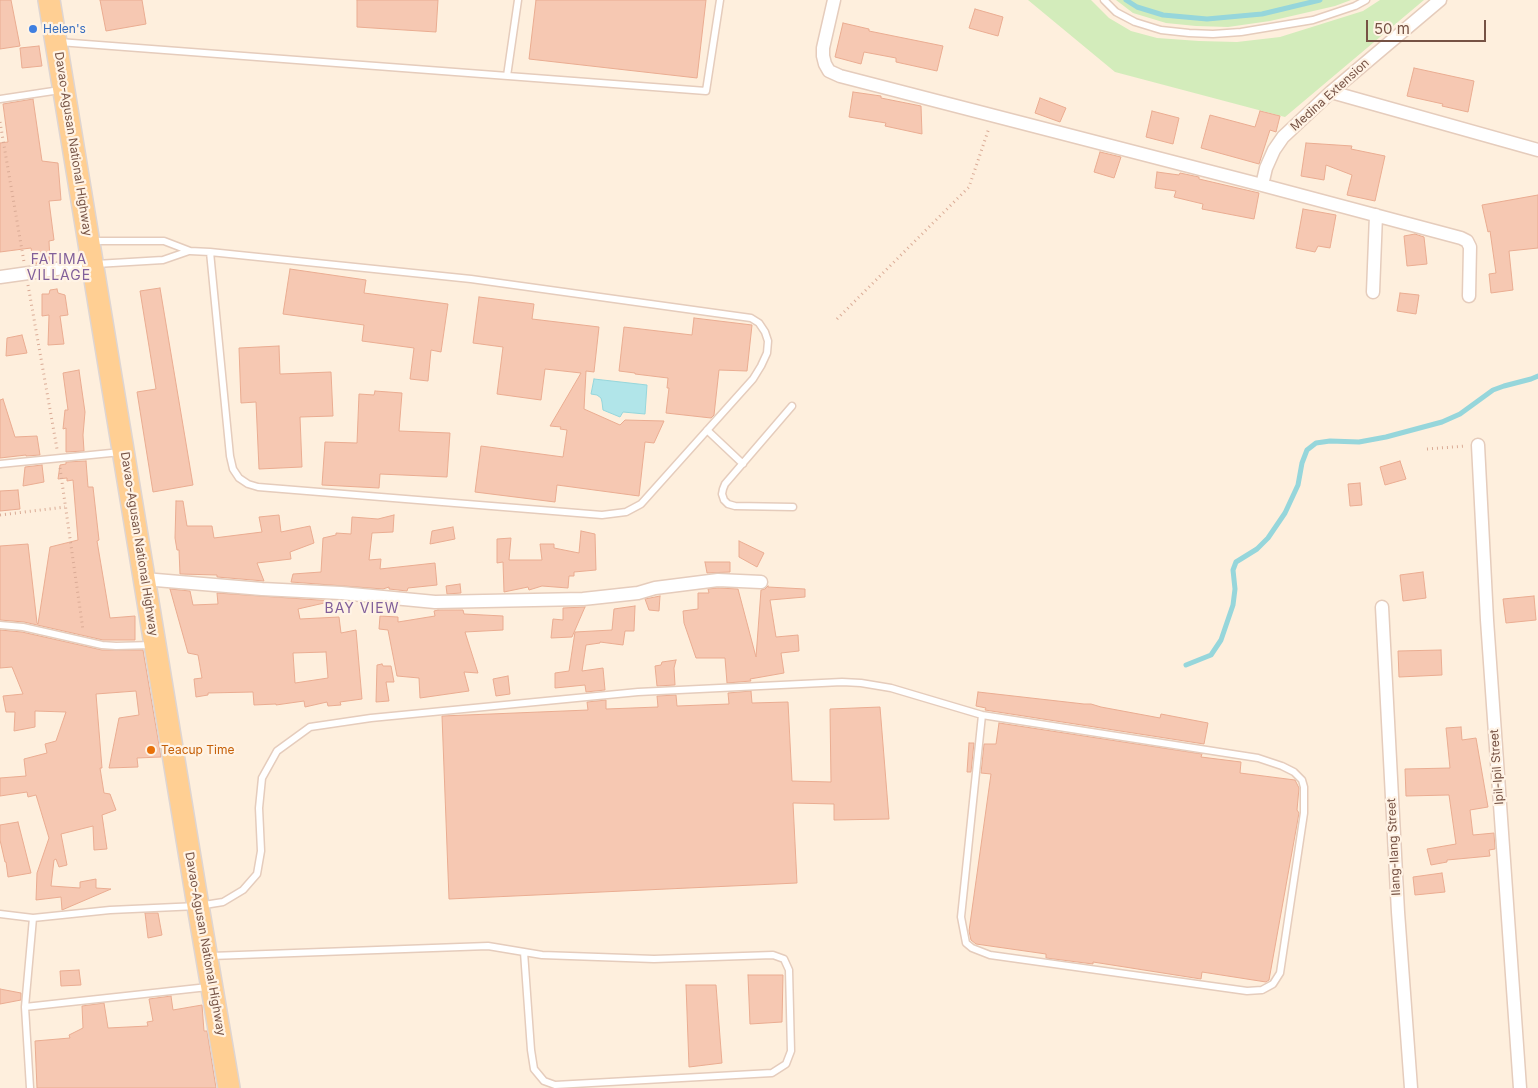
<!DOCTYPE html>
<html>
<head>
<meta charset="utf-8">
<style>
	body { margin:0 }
	#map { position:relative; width:1538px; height:1088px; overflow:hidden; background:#feefdd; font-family:Inter,sans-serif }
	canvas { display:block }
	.scale { position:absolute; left:1366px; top:20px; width:120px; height:22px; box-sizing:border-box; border:2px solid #765244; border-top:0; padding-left:6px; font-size:15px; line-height:18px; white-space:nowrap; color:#765244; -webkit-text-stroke:4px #fff3e5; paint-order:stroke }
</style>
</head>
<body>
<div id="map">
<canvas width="1538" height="1088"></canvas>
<div class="scale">50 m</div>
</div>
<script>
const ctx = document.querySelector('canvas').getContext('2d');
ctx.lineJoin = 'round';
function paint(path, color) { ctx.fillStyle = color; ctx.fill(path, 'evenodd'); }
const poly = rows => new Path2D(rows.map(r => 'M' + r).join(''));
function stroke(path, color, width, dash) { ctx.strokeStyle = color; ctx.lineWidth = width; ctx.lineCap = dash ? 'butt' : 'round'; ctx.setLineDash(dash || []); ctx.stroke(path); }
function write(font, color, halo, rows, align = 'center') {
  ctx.font = font + ' Inter,sans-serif'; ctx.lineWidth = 4.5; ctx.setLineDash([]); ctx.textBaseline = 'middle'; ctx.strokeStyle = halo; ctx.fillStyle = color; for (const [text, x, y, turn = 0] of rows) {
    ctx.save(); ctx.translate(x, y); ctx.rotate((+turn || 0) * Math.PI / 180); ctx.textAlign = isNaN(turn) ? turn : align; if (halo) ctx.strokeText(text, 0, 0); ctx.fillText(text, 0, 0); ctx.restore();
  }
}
paint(poly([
	[1028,0,1091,0,1109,18,1131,31,1157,38,1199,41,1237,42,1280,37,1363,11,1380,0,1424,0,1285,117,1115,72],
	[1116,0,1351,0,1335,6,1270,21,1228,27,1196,26,1166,23,1133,13]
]), '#d3ecbb');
const water = poly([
	[594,379,647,385,645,414,623,412,620,417,603,410,602,402,601,398,597,395,591,394,594,379]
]);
paint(water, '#b1e5e9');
stroke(water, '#96d6db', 1);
stroke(poly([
	[1126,0,1137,7,1163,15,1207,19,1262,14,1320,0],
	[1186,665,1211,655,1221,640,1233,605,1235,589,1233,570,1236,562,1257,549,1268,538,1285,513,1298,485,1302,463,1307,450,1316,443,1330,441,1359,442,1386,437,1442,422,1460,414,1493,390,1504,386,1531,379,1538,376]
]), '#96d6db', 5);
const building = poly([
	[0,0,11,0,20,46,0,49,0,0],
	[100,0,142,0,146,24,106,31,100,0],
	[357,0,438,0,436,32,357,27,357,0],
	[536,0,706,0,697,78,529,59,536,0],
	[975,9,1003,17,998,36,969,28,975,9],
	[843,23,869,29,869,31,943,46,937,71,896,62,896,58,864,52,861,64,835,57,843,23],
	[39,46,42,66,22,68,20,48,39,46],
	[1414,68,1474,81,1468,112,1442,106,1443,104,1407,96,1414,68],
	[853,92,881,96,881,98,921,106,922,134,885,126,886,123,849,117,853,92],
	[1040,98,1066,108,1060,122,1035,113,1040,98],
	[33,99,42,161,58,163,61,200,49,201,54,240,49,241,50,261,34,264,31,248,0,252,0,143,8,142,3,104,33,99],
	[1152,111,1179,118,1173,144,1146,137,1152,111],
	[1260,111,1280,116,1276,132,1270,130,1259,164,1201,148,1210,115,1255,127,1260,111],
	[1306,143,1352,146,1351,149,1385,156,1375,201,1347,195,1352,175,1326,165,1324,180,1301,176,1306,143],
	[1100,152,1121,157,1114,178,1094,172,1100,152],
	[1157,172,1179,175,1180,173,1199,177,1199,179,1259,193,1254,219,1202,209,1203,204,1174,197,1176,191,1155,188,1157,172],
	[1538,195,1538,248,1509,251,1513,290,1491,293,1489,274,1496,273,1490,231,1488,232,1482,205,1538,195],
	[1303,209,1336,215,1330,248,1318,246,1315,252,1296,248,1303,209],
	[1415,234,1424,237,1427,264,1407,266,1404,236,1415,234],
	[290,269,366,280,364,293,448,304,441,352,431,350,428,381,410,379,414,348,362,341,364,325,283,314,290,269],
	[160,288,193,485,153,492,137,392,156,389,140,291,160,288],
	[57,289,58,293,65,295,68,315,60,316,64,344,48,345,49,315,42,316,42,294,49,294,50,290,57,289],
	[1400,293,1419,295,1416,314,1397,311,1400,293],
	[479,297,534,304,532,319,599,327,594,372,586,371,584,409,620,425,625,420,664,421,654,443,645,442,639,496,557,485,555,502,475,492,481,446,563,457,567,430,560,429,561,427,550,426,581,373,545,369,541,400,497,394,503,347,473,343,479,297],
	[694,318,752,325,747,371,719,370,714,415,711,418,666,413,669,388,667,388,668,378,635,374,635,373,619,371,624,327,692,335,694,318],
	[22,335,27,353,6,356,7,338,22,335],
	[279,346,280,374,331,372,333,416,300,417,302,467,259,469,256,402,241,403,239,348,279,346],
	[79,370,85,412,83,435,84,451,66,452,66,428,63,429,65,410,68,410,63,373,79,370],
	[375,391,402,393,399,431,450,433,447,477,380,474,379,488,322,485,325,442,357,443,359,394,374,395,375,391],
	[3,399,15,437,37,436,40,455,26,456,26,455,0,458,0,400,3,399],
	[86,461,88,487,93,487,99,540,97,541,110,618,135,616,135,640,103,640,24,622,0,620,0,546,28,544,37,623,38,624,50,547,78,540,73,480,67,481,67,478,58,479,60,465,66,464,66,462,86,461],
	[1400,461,1406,479,1385,485,1380,467,1400,461],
	[42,465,44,482,23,486,25,467,42,465],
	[1360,483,1362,505,1350,506,1348,484,1360,483],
	[18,490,20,509,0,511,0,491,18,490],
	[176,501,183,501,187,526,212,526,214,538,262,532,259,517,279,515,281,532,310,526,314,543,290,552,291,559,257,563,264,581,217,577,217,575,180,574,179,550,177,550,175,538,176,501],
	[394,515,393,532,372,533,369,560,381,559,380,569,435,563,437,585,408,588,407,591,389,589,389,587,383,589,291,582,293,574,321,572,323,538,336,535,336,533,351,534,352,517,378,519,394,515],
	[453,527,455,539,430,544,432,531,453,527],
	[581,531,595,534,596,570,574,572,574,576,569,576,568,588,542,586,529,590,528,587,504,592,503,562,497,563,497,539,511,538,509,560,542,560,540,544,554,544,554,548,579,553,581,531],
	[739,541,764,553,757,567,739,557,739,541],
	[705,562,730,562,730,572,707,573,705,562],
	[1423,572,1426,598,1403,601,1400,575,1423,572],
	[460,584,461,593,447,594,446,586,460,584],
	[768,586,768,587,805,589,805,597,770,600,776,637,798,635,799,651,781,653,784,673,750,679,751,681,727,683,725,658,696,658,684,623,683,611,698,609,698,593,709,593,708,589,718,588,738,589,756,657,761,590,765,589,768,586],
	[170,589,190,591,193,605,218,604,217,593,333,601,298,609,300,619,339,617,341,633,356,630,362,699,340,702,341,705,328,706,327,702,305,707,304,701,276,705,276,704,254,705,253,692,208,693,208,695,196,697,194,679,202,678,198,655,188,653,170,589],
	[326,652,328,678,295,683,293,653,326,652],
	[660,596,659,611,649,610,645,599,660,596],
	[1534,596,1536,620,1506,623,1503,599,1534,596],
	[635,606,634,631,625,631,623,645,600,642,600,643,586,645,582,671,603,668,605,690,586,692,585,685,555,688,555,673,569,671,575,632,612,630,614,609,635,606],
	[585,607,572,637,551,638,553,619,563,620,563,608,585,607],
	[438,610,463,610,464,614,503,616,503,630,465,632,478,673,464,672,469,691,420,698,419,678,397,676,388,630,379,629,380,616,398,617,398,622,435,616,434,611,438,610],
	[0,630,22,632,102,650,143,650,161,757,137,758,138,767,109,768,119,718,139,715,136,691,96,694,102,768,100,768,104,793,110,794,116,810,102,815,107,849,94,850,93,826,61,834,67,865,59,867,56,859,54,860,51,886,80,888,80,882,96,879,96,888,111,889,62,910,61,897,36,900,37,873,49,838,36,795,28,797,27,792,0,796,0,778,26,776,24,759,47,753,45,744,56,741,66,712,35,711,35,727,14,731,15,712,6,712,3,696,23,694,12,667,0,668,0,630],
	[1441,650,1442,675,1399,677,1398,651,1441,650],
	[676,660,674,668,675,685,657,686,655,666,661,665,662,662,676,660],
	[382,664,383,666,391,666,394,682,386,682,389,701,376,702,377,665,382,664],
	[508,676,510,694,496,696,493,679,508,676],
	[751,691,752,703,788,702,792,781,831,782,830,709,880,707,889,819,834,820,834,804,793,803,797,883,449,899,442,716,588,710,587,702,606,700,606,709,658,707,657,696,676,695,677,706,729,704,728,693,751,691],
	[978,692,1084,704,1091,704,1101,707,1160,718,1161,714,1208,723,1204,744,985,710,986,708,976,706,978,692],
	[999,723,1202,754,1201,757,1241,762,1240,773,1295,780,1299,788,1297,810,1299,813,1269,980,1266,982,1202,972,1201,979,1093,962,1093,964,1046,958,1046,954,976,944,971,940,969,931,991,774,981,773,984,744,996,744,999,723],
	[1461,727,1462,740,1476,738,1488,807,1470,810,1473,835,1494,833,1495,849,1489,850,1490,856,1447,860,1447,862,1431,865,1427,849,1456,844,1449,795,1406,796,1405,769,1450,768,1446,728,1461,727],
	[969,743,974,743,971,772,967,772,969,743],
	[18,822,31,873,8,877,6,862,5,862,0,840,0,825,18,822],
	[1442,873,1445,892,1415,895,1413,877,1442,873],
	[145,913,158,913,162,935,148,938,145,913],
	[79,970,81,985,61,986,60,971,79,970],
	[748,975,783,975,782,1022,750,1024,748,975],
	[686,985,716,985,722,1063,689,1067,686,985],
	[0,989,21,993,21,1000,0,1004,0,989],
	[171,996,173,1010,202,1005,204,1031,207,1031,216,1088,37,1088,35,1041,70,1038,69,1035,83,1028,82,1006,104,1003,108,1028,148,1026,147,1022,153,1021,149,999,171,996]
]);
paint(building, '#f6c8b2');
stroke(building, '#eaac91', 1);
const lane = poly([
	[1104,0,1116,12,1135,22,1161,30,1189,33,1213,34,1241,32,1313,20,1355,6,1366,0],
	[59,42,706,91,720,0],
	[507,76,518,0],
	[0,99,60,90],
	[92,241,164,241,190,251,210,252,471,279,751,318,759,323,765,332,768,341,767,353,761,366,753,379,641,504,626,512,602,515,258,487,248,484,239,478,233,469,230,456,210,252],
	[96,264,163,260,189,251],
	[792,406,725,484,723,489,722,494,724,500,728,504,735,506,793,507],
	[707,430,743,464],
	[0,464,121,452],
	[0,625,23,627,102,645,116,646,152,645],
	[0,914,33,918,110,910,198,906,223,902,243,890,257,874,261,851,259,808,262,778,277,751,310,727,371,718,638,692,842,682,861,683,891,688,982,715,1258,758,1282,766,1294,772,1302,780,1304,787,1304,813,1280,973,1273,984,1262,990,1247,991,990,955,972,948,966,943,961,917,982,715],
	[211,956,488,946,542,955,654,959,773,955,784,959,789,970,791,1051,786,1064,772,1073,555,1085,544,1081,534,1069,531,1050,524,952],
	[25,1007,208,987],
	[30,1088,25,1007,33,918]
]);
const street = poly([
	[834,0,823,48,823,56,825,64,829,71,840,76,1262,185,1461,238,1467,241,1470,247,1469,296],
	[1331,92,1538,150],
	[1262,185,1266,168,1274,150,1283,137,1331,92,1440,0],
	[0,277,92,264],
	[1373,292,1376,215],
	[1478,445,1487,620,1520,1088],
	[144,579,262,589,341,593,435,602,583,599,638,593,655,588,718,580,761,582],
	[1382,607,1398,912,1411,1088]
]);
const primary = poly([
	[49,0,198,906,229,1088]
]);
stroke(lane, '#e5ccbc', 9);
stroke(street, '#e5ccbc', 15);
stroke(primary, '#ded5d2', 24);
stroke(poly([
	[0,122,24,262],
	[28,285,57,449],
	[837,319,969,187,989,128],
	[1427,449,1466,446],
	[60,468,83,630],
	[0,515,65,507]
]), '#daab96', 3, [1, 4]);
stroke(lane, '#fff', 6);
stroke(street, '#fff', 12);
stroke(primary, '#ffcf93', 21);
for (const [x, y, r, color] of [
	[33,29,5,"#3f7fe0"],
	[151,750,5,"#e8710a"]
]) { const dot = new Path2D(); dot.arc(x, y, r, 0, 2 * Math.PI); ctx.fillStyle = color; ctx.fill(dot); stroke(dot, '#fff3e5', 2); }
write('12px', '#366cbe', '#fff3e5', [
	["Helen's",43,29]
], 'left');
write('12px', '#765244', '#fff3e5', [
	["Medina Extension",1330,95,-42],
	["Davao-Agusan National Highway",73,144,81],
	["Davao-Agusan National Highway",139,544,81],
	["Ipil-Ipil Street",1497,767,-94],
	["Ilang-Ilang Street",1394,847,-93],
	["Davao-Agusan National Highway",205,944,80]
]);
write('12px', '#c56008', '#fff3e5', [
	["Teacup Time",161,750]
], 'left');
ctx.letterSpacing = '1px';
write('14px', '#815f9a', '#fff3e5', [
	["FATIMA",59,260],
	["VILLAGE",59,276],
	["BAY VIEW",362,609]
]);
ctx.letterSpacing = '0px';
</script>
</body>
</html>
